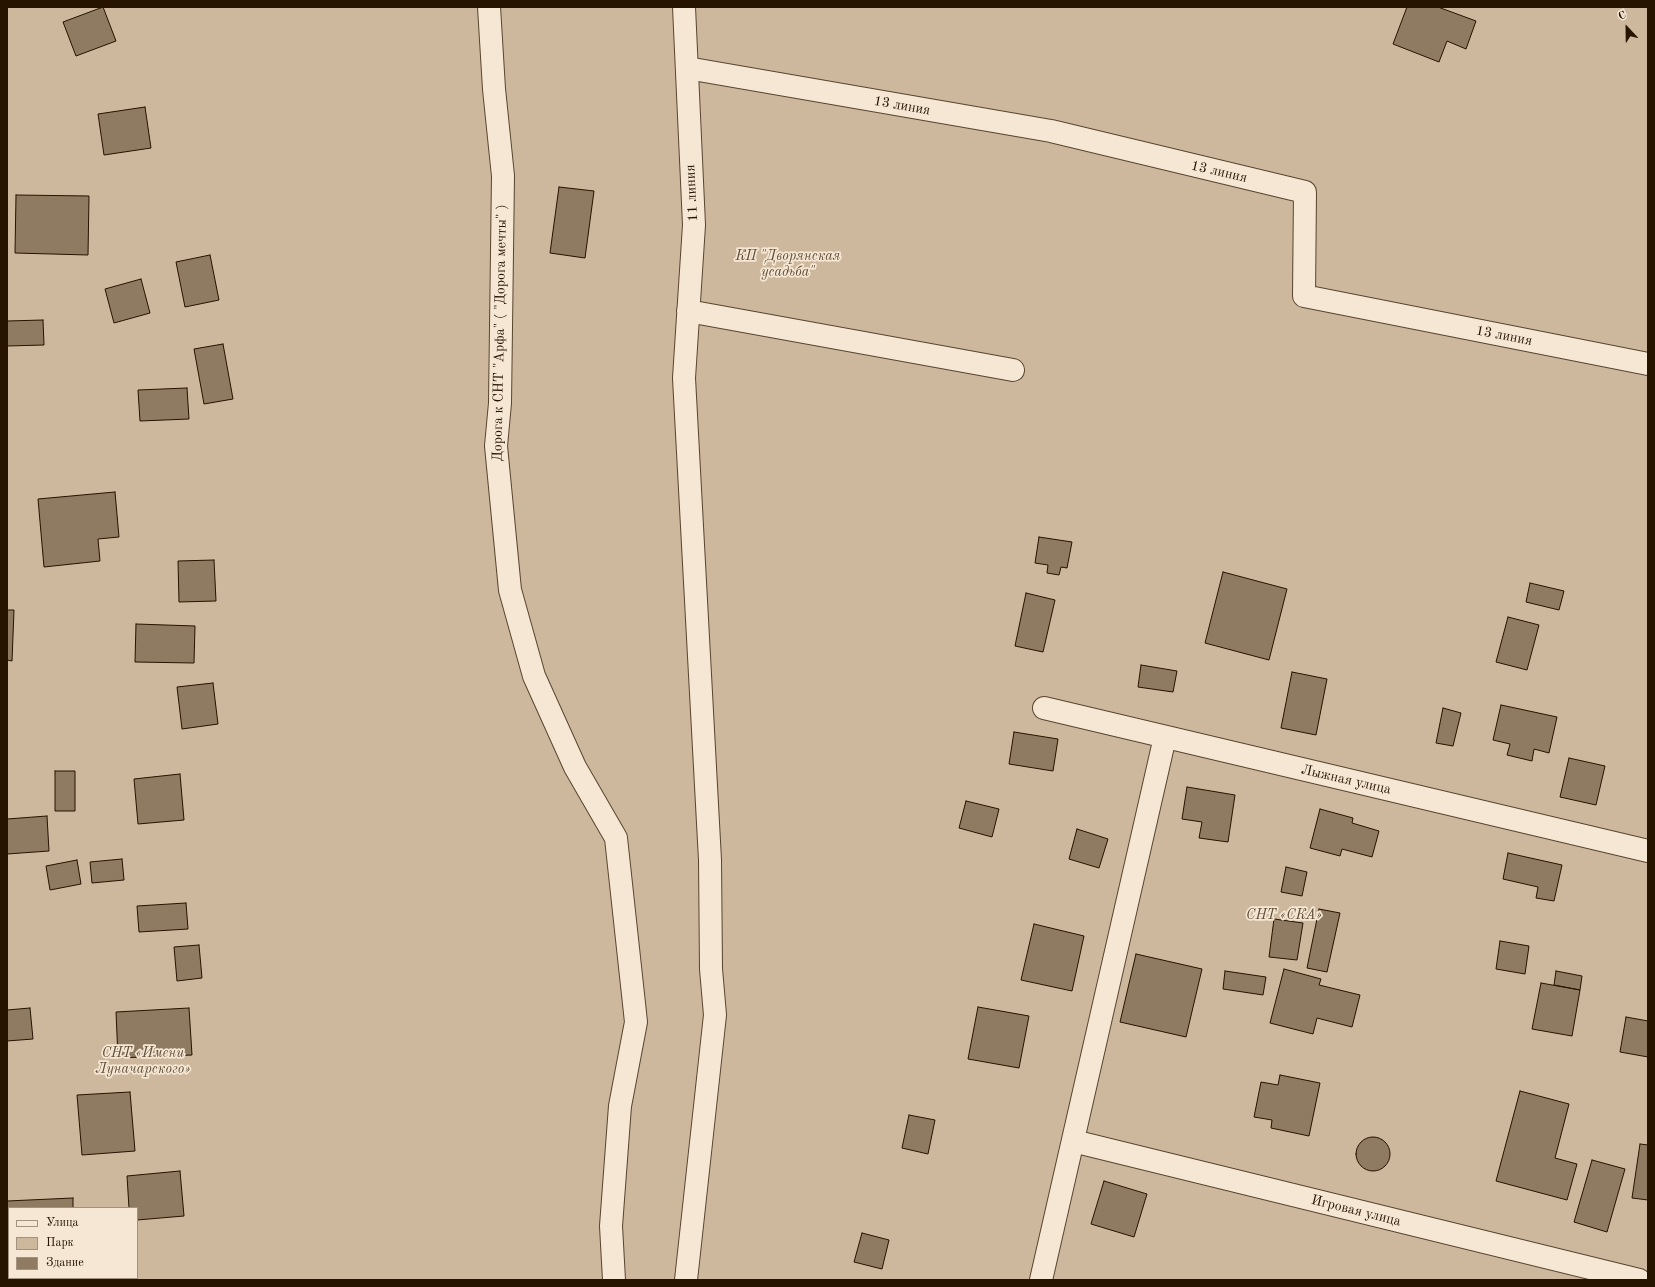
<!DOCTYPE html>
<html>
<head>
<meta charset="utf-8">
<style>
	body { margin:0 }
	#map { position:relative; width:1655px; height:1287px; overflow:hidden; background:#efdabd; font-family:"Old Standard TT",serif }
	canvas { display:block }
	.frame { position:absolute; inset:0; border:8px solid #261300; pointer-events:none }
	.legend { position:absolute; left:8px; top:1207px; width:130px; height:72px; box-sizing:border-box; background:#f5e7d4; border:1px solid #a2927f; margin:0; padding:5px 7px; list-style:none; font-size:12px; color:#261300 }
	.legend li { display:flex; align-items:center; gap:8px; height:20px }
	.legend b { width:20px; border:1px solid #a2927f }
	.north { position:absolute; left:1607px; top:8px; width:40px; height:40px; -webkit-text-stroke:3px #f5e7d4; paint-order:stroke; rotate:338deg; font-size:11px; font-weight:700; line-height:16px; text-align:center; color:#261300 }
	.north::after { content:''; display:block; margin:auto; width:14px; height:18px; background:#261300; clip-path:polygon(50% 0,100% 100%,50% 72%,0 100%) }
</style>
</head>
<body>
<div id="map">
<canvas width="1655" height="1287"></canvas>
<div class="frame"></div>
<ul class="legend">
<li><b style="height:5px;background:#f5e7d4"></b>Улица</li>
<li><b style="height:11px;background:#cdb89d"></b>Парк</li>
<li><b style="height:11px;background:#8f7a62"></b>Здание</li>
</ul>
<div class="north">С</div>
</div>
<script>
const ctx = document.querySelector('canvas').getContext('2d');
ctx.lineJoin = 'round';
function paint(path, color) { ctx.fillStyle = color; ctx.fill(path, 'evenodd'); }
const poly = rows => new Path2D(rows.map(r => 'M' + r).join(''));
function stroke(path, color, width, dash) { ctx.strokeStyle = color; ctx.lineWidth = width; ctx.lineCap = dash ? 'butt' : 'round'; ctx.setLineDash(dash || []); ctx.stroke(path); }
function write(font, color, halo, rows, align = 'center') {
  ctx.font = font + ' "Old Standard TT",serif'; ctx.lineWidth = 3.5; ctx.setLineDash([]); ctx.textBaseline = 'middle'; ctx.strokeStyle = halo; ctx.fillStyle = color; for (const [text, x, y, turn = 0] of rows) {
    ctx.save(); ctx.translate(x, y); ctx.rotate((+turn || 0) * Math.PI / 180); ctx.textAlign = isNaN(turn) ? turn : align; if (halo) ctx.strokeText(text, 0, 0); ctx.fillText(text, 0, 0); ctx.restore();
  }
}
paint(poly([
	[7,7,1648,7,1648,1280,7,1280],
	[9,1208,137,1208,137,1278,9,1278]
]), '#cdb89d');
const building = poly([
	[103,7,116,41,76,56,63,22,103,7],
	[1407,7,1438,7,1476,21,1466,49,1447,41,1439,62,1393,44,1407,7],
	[145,107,151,148,104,155,98,114,145,107],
	[559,187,594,191,585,258,550,253,559,187],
	[16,195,89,196,88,255,15,253,16,195],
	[210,255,219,300,185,307,176,262,210,255],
	[141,279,150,313,114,323,105,289,141,279],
	[43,320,44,345,7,346,7,321,43,320],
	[223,344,233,399,204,404,194,349,223,344],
	[187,388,189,419,140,421,138,390,187,388],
	[115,492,119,537,98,539,100,561,44,567,38,499,115,492],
	[1039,537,1072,542,1067,568,1061,567,1059,575,1047,573,1048,565,1035,563,1039,537],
	[214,560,216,601,179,602,178,561,214,560],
	[1223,572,1287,589,1269,660,1205,643,1223,572],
	[1530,583,1564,591,1559,610,1526,602,1530,583],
	[1026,593,1055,600,1043,652,1015,646,1026,593],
	[7,610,14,610,12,661,7,660,7,610],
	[1508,617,1539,625,1527,670,1496,662,1508,617],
	[136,624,195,626,194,663,135,662,136,624],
	[1141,665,1177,671,1173,692,1138,687,1141,665],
	[1292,672,1327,679,1316,735,1281,728,1292,672],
	[213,683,218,724,182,729,177,687,213,683],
	[1501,705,1557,717,1549,753,1534,749,1532,761,1507,755,1510,744,1493,740,1501,705],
	[1443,708,1461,713,1453,746,1436,743,1443,708],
	[1014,732,1058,739,1053,771,1009,764,1014,732],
	[1569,758,1605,766,1596,805,1560,797,1569,758],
	[55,771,75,771,75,811,55,811,55,771],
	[180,774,184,820,138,824,134,779,180,774],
	[1187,787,1235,795,1228,842,1199,838,1202,822,1182,819,1187,787],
	[966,801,999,809,992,837,959,828,966,801],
	[1320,809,1353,818,1352,823,1379,831,1372,857,1342,849,1340,856,1310,848,1320,809],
	[47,816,49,851,7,854,7,819,47,816],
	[1077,829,1108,839,1099,868,1069,859,1077,829],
	[1508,853,1562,865,1554,901,1536,898,1538,887,1503,879,1508,853],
	[122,859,124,880,92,883,90,862,122,859],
	[77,860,81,884,50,890,46,866,77,860],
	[1286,867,1307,872,1302,896,1281,892,1286,867],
	[186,903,188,929,139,932,137,906,186,903],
	[1319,909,1340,913,1327,972,1307,968,1319,909],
	[1274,919,1303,923,1297,960,1269,957,1274,919],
	[1034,924,1084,936,1072,991,1021,980,1034,924],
	[1500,941,1529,946,1525,974,1496,969,1500,941],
	[199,945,202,978,177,981,174,947,199,945],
	[1136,954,1202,969,1186,1037,1120,1022,1136,954],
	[1284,969,1321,979,1319,985,1360,995,1352,1027,1317,1018,1313,1034,1270,1023,1284,969],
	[1225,971,1266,977,1263,995,1223,989,1225,971],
	[1556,971,1582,976,1580,990,1554,985,1556,971],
	[1541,983,1580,990,1572,1036,1532,1029,1541,983],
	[978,1007,1029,1016,1019,1068,968,1059,978,1007],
	[30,1008,33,1039,7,1041,7,1010,30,1008],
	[189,1008,192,1055,118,1058,116,1012,189,1008],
	[1626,1017,1648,1021,1648,1057,1620,1052,1626,1017],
	[1280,1075,1320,1083,1309,1136,1271,1128,1272,1120,1254,1117,1261,1082,1278,1085,1280,1075],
	[1520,1091,1569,1104,1555,1158,1577,1164,1567,1200,1496,1181,1520,1091],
	[130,1092,135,1151,82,1155,77,1095,130,1092],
	[909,1115,935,1120,928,1154,902,1148,909,1115],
	'1356 1154a17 17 0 1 1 34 0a17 17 0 1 1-34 0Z',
	[1640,1144,1648,1145,1648,1200,1632,1198,1640,1144],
	[1592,1160,1625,1169,1607,1232,1574,1222,1592,1160],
	[180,1171,184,1216,137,1220,137,1208,129,1208,127,1176,180,1171],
	[1104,1181,1147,1194,1134,1237,1091,1224,1104,1181],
	[73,1198,73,1208,9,1208,9,1263,7,1263,7,1201,73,1198],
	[862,1233,889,1240,882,1269,854,1262,862,1233]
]);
paint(building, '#8f7a62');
stroke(building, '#261300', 1);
const minor = poly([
	[489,7,494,89,503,176,500,403,496,446,510,590,534,676,575,767,616,838,636,1022,620,1106,611,1226,614,1280],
	[684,7,694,225,684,378,710,860,711,969,715,1015,686,1280],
	[687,68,1051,131,1305,192,1304,296,1648,364],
	[688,311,1013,370],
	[1044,708,1648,851],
	[1073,1141,1639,1280],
	[1041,1280,1165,737]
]);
stroke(minor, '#58452f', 24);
stroke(minor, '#f5e7d4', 22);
write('14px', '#261300', '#f5e7d4', [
	["13 линия",902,106,10],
	["13 линия",1219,172,13],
	["11 линия",692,193,-93],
	["Дорога к СНТ \"Арфа\" ( \"Дорога мечты\" )",500,333,-89],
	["13 линия",1504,336,11],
	["Лыжная улица",1346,780,13],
	["Игровая улица",1356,1211,14]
]);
write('italic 14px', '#604d37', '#f5e7d4', [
	["КП \"Дворянская",788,256],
	["усадьба\"",788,272],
	["СНТ «СКА»",1284,915],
	["СНТ «Имени",143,1053],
	["Луначарского»",143,1069]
]);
</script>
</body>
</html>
